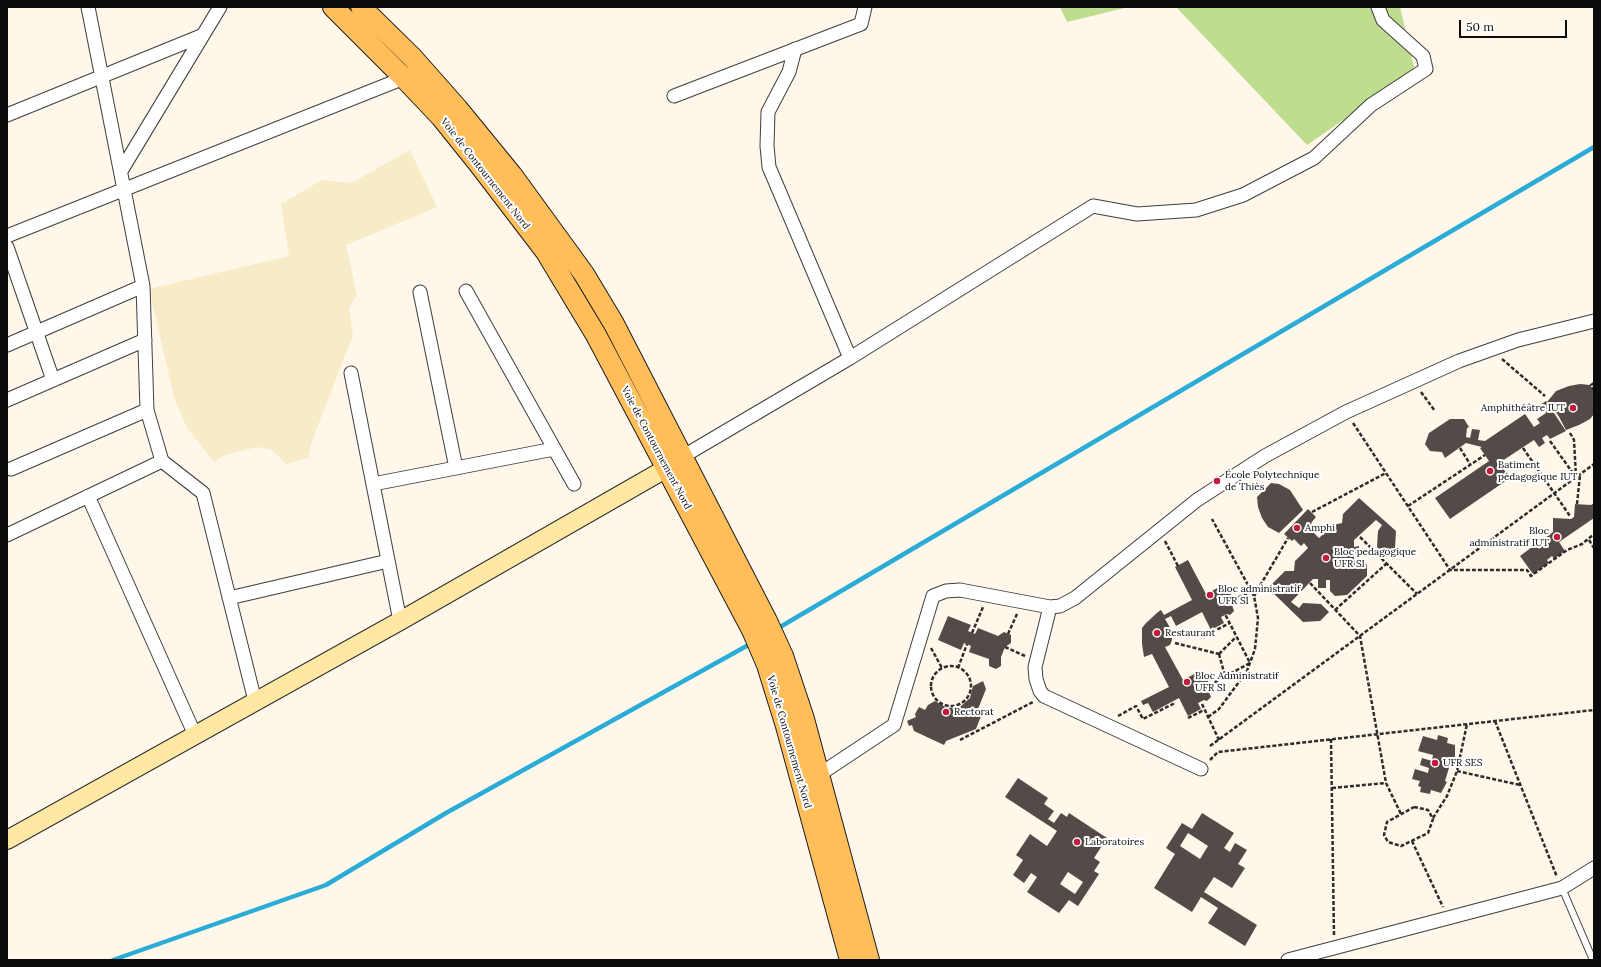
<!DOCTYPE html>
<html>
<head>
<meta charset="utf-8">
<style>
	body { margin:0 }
	#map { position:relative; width:1601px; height:967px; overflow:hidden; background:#fff7e9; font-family:Lora,serif }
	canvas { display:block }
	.frame { position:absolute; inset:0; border:8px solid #0b0b0b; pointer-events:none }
	.scale { position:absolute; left:1459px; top:20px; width:108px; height:18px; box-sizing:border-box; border:2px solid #0b0b0b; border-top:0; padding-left:5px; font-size:12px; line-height:14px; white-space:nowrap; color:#0b0b0b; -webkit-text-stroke:3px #fff; paint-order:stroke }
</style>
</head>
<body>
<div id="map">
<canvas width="1601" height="967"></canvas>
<div class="frame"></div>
<div class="scale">50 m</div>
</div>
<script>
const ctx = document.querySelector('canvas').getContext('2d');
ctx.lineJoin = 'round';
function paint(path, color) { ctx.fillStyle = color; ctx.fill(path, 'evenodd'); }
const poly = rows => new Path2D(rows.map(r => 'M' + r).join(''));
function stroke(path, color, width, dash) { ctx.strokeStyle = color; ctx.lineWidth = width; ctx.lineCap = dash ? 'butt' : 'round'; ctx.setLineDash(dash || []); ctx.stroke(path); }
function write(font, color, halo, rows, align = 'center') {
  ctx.font = font + ' Lora,serif'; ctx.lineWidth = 4; ctx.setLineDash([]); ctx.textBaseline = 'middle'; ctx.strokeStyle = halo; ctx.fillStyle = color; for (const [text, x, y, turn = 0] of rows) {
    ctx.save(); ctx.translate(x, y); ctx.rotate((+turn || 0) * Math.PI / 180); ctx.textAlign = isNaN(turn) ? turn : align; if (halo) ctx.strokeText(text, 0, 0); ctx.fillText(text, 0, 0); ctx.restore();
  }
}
paint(poly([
	[410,150,437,207,346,245,357,295,349,308,353,335,312,441,308,458,286,464,272,450,257,447,225,455,214,462,187,428,174,397,149,289,289,256,281,204,322,180,351,183]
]), '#f7ecc7');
paint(poly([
	[1060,7,1129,7,1067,22],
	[1176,7,1400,7,1415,71,1307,145]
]), '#bedd8e');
stroke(poly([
	[775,630,1594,147],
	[113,960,326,885,446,813,752,643]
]), '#2bacd7', 4.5);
paint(poly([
	[1580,384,1590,385,1594,391,1594,414,1590,419,1579,425,1566,430,1558,415,1547,402,1556,391,1569,386],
	[1546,401,1566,431,1550,439,1547,435,1542,438,1545,443,1539,447,1534,440,1499,463,1510,478,1450,519,1435,498,1489,461,1480,448,1482,447,1466,443,1445,458,1442,452,1430,451,1425,444,1429,433,1450,419,1464,419,1469,427,1467,428,1466,437,1470,438,1472,429,1480,430,1478,440,1485,441,1525,414,1534,427,1540,423,1537,419,1546,413,1540,405],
	[1271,483,1279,484,1290,490,1303,510,1279,533,1268,527,1262,518,1258,507,1257,497],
	[1359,498,1396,531,1395,548,1387,556,1377,547,1378,531,1382,525,1376,520,1354,540,1354,547,1359,546,1359,554,1354,554,1354,560,1362,560,1367,565,1367,576,1347,595,1335,596,1330,591,1330,580,1326,580,1326,588,1318,588,1318,579,1313,579,1291,602,1299,608,1303,603,1321,604,1329,612,1320,621,1303,622,1268,588,1285,571,1294,571,1295,561,1308,548,1304,543,1301,546,1294,539,1292,541,1284,534,1308,509,1316,517,1311,523,1318,530,1314,533,1319,538,1333,525,1342,523,1343,514],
	[1594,503,1594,518,1559,542,1565,551,1554,559,1552,556,1547,560,1549,563,1533,574,1520,556,1536,544,1539,549,1544,545,1541,541,1553,532,1553,518,1571,519,1574,517,1575,504,1591,505],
	[1188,560,1206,594,1225,584,1232,597,1226,600,1229,605,1232,605,1234,611,1230,615,1227,614,1221,617,1224,623,1211,630,1202,612,1176,626,1171,616,1165,619,1172,631,1172,640,1170,645,1165,647,1183,680,1202,670,1209,683,1203,686,1206,691,1209,692,1211,697,1207,701,1204,700,1198,703,1201,709,1188,716,1179,698,1153,712,1148,703,1143,705,1141,701,1169,687,1152,654,1144,657,1142,644,1142,628,1146,623,1158,612,1161,610,1164,615,1192,600,1175,567],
	[948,616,971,625,968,631,975,634,978,628,998,636,1004,632,1011,635,1011,643,1005,647,1001,657,1001,666,996,669,989,666,989,659,969,652,971,646,964,643,961,650,938,640],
	[983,681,986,689,976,714,981,716,976,729,946,741,944,745,914,731,912,725,909,726,907,721,916,717,915,714,919,707,925,710,928,705,935,701,947,708,960,707,970,698,973,686],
	[1438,735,1448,738,1447,743,1455,745,1455,758,1452,758,1445,781,1447,782,1441,793,1431,790,1430,794,1420,792,1421,787,1418,786,1420,781,1412,779,1415,769,1428,773,1429,768,1420,765,1422,758,1432,761,1433,755,1418,751,1423,736,1437,740],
	[1018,778,1048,798,1044,804,1054,811,1048,819,1054,823,1061,813,1067,817,1069,813,1107,838,1094,858,1100,862,1094,871,1099,874,1078,906,1069,900,1059,913,1027,892,1037,877,1031,873,1024,883,1013,875,1023,860,1016,855,1030,834,1047,846,1057,831,1005,797],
	[1068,872,1083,882,1075,894,1060,884],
	[1202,813,1234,833,1224,848,1230,852,1235,843,1247,850,1238,864,1245,868,1232,888,1214,877,1204,892,1257,925,1245,946,1208,923,1218,908,1201,897,1192,912,1154,888,1175,854,1166,848,1182,823,1192,829],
	[1188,833,1208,846,1200,859,1180,846]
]), '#544a47');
const lane = poly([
	[1562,888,1593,960]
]);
const street = poly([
	[88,7,143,286,147,410,162,461,203,493,255,701],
	[795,49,789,72,768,112,767,146,769,167,850,358],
	[674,96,861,24,865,7],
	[7,115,201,36],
	[121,171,220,7],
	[7,236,404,78],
	[7,247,53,380],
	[466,291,574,484],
	[420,292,456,468],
	[7,345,143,286],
	[351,373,400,621],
	[7,400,145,340],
	[682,457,850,358,1093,206,1137,214,1196,210,1243,195,1314,158,1371,105,1426,69,1423,56,1383,20,1378,7],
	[11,469,147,410],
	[373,484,554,449],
	[88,496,195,735],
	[7,535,162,461],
	[229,598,388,561],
	[1050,607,1035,667,1036,679,1040,691,1044,696,1201,769],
	[814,778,894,725,933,596,946,591,960,590,1050,607,1060,606,1075,598,1197,500,1265,456,1346,412,1459,361,1518,340,1594,321],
	[1288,960,1562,888,1594,868]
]);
const secondary = poly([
	[7,840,400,621,667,468,678,460]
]);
const primary = poly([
	[333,7,404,78,441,117,478,163,546,252,596,335,752,630,767,665,786,726,850,960],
	[361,7,412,57,458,109,512,175,584,274,614,324,767,621,783,656,804,719,869,960]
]);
stroke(lane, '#3e3e3e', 8);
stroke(street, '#3e3e3e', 15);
stroke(secondary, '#2d2d2d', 20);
stroke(primary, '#1c1c1c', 22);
stroke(poly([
	[1502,359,1545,396],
	[1594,383,1591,385,1594,390],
	[1421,392,1435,411],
	[1353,423,1450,570,1527,570,1531,576,1567,550,1582,544,1594,534],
	[1570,433,1574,440,1576,477],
	[1550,441,1575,476],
	[1460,448,1470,464],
	[1523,448,1570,516],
	[1577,504,1580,475],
	[1408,506,1485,455],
	[1312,512,1386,473],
	[1360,537,1417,594],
	[1589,540,1594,548],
	[1165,541,1178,566],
	[1310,583,1360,636,1386,783,1401,814],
	[1254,596,1288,538],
	[1228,603,1251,591],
	[1335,610,1386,564],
	[1212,632,1230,623],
	[972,633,983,607],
	[1008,634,1017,614],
	[1175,643,1219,654],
	[1005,647,1025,656],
	[931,648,942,668],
	[1219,654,1236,637],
	[1219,654,1225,676],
	'931 686a20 20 0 1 1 40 0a20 20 0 1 1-40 0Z',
	[958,668,967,644],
	[1204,688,1250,663,1225,614],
	[1202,704,1219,740],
	[1118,716,1136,706,1143,719,1175,703],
	[1208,717,1219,709,1247,671,1255,649,1258,618,1254,596,1212,519],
	[1188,718,1204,710],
	[1495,721,1557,877],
	[1331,739,1334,935],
	[960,740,1033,702],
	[1210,746,1594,464],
	[1210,760,1218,752,1594,710],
	[1457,771,1520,785],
	[1332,788,1386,783],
	[1414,807,1428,810,1433,819,1428,833,1401,846,1388,842,1384,835,1387,822,1414,807],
	[1433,818,1447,796,1457,771,1467,724],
	[1412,841,1443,907]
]), '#2d2d2d', 2.5, [4, 2]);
stroke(lane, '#fff', 6);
stroke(street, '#fff', 13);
stroke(secondary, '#ffe7a4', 18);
stroke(primary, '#ffbe59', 20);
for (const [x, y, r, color] of [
	[1573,408,4,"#c41a3b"],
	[1490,471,4,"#c41a3b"],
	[1217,481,4,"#c41a3b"],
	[1297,528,4,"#c41a3b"],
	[1557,537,4,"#c41a3b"],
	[1326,558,4,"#c41a3b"],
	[1210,595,4,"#c41a3b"],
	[1157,633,4,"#c41a3b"],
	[1187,682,4,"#c41a3b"],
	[946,712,4,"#c41a3b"],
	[1435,763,4,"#c41a3b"],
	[1077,842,4,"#c41a3b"]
]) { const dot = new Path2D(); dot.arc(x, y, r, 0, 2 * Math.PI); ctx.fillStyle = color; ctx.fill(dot); stroke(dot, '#fff', 1.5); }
write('10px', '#0b0b0b', '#fff', [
	["Voie de Contournement Nord",485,174,52],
	["Voie de Contournement Nord",656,448,62],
	["Voie de Contournement Nord",789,742,74]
]);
write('10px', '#0b0b0b', '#fff', [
	["Amphithéâtre IUT",1565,408,"right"],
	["Batiment",1498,465],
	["pédagogique IUT",1498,477],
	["École Polytechnique",1225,475],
	["de Thiès",1225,487],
	["Amphi",1305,528],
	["Bloc",1549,531,"right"],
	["administratif IUT",1549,543,"right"],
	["Bloc pedagogique",1334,552],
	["UFR SI",1334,564],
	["Bloc administratif",1218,589],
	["UFR SI",1218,601],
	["Restaurant",1165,633],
	["Bloc Administratif",1195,676],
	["UFR SI",1195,688],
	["Rectorat",954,712],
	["UFR SES",1443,763],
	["Laboratoires",1085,842]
], 'left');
</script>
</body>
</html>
